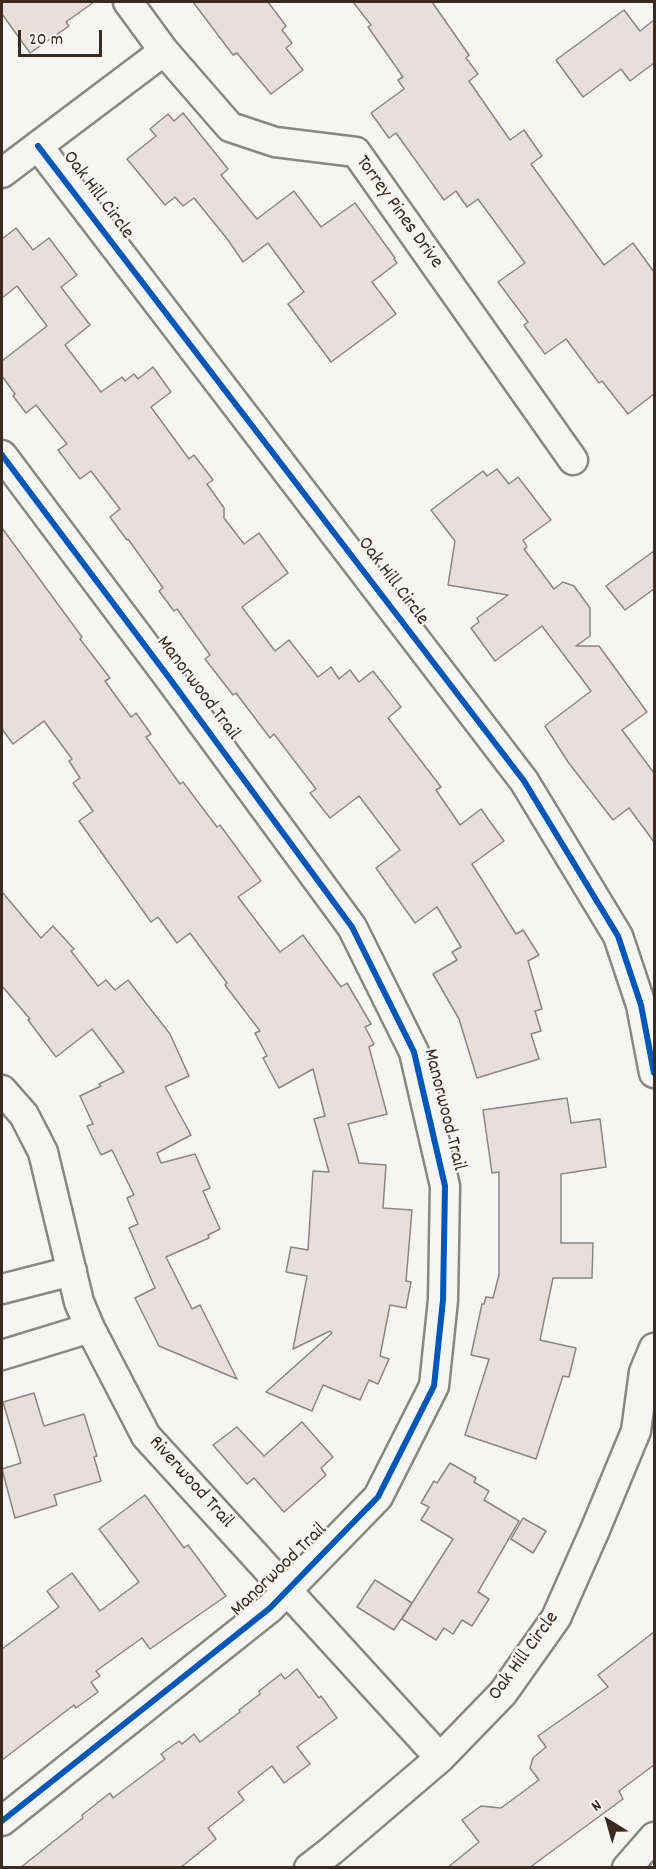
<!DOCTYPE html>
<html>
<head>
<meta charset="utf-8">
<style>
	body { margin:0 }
	#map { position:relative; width:656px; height:1869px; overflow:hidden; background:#f5f5f3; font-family:Dekko,sans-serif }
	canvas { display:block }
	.frame { position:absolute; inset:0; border:3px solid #3b2a1e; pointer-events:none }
	.north { position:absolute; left:578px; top:1791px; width:60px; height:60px; -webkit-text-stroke:4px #f6f6f2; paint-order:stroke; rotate:323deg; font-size:16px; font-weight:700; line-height:24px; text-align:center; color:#3b2a1e }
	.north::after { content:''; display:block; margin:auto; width:21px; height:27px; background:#3b2a1e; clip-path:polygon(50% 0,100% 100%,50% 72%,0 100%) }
	.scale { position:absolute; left:18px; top:30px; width:84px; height:27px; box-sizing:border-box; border:3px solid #3b2a1e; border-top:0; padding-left:8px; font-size:18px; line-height:21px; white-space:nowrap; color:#3b2a1e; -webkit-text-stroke:4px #f6f6f2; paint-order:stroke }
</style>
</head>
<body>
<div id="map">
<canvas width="656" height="1869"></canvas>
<div class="frame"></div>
<div class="north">N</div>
<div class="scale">20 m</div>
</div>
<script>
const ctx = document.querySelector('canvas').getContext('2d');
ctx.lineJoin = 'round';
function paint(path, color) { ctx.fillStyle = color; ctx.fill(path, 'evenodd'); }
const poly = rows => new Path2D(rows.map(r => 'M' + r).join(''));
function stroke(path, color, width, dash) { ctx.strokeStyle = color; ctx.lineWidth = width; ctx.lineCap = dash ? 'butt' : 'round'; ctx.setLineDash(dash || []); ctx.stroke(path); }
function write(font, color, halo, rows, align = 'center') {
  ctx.font = font + ' Dekko,sans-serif'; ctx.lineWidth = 4.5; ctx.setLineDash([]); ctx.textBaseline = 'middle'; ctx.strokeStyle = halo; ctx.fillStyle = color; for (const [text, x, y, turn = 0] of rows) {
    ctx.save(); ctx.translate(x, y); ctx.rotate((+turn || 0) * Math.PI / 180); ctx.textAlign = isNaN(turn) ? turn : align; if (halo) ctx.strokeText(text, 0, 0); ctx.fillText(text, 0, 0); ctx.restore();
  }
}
const building = poly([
	[2,2,94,2,66,22,69,26,30,53,2,14,2,2],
	[193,2,268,2,286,26,282,30,292,43,286,48,303,70,271,94,237,53,233,55,193,2],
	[353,2,432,2,469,55,466,58,478,74,469,81,510,140,524,130,542,156,531,164,604,265,633,243,654,272,654,394,628,414,602,381,599,383,566,339,545,354,524,325,528,322,498,282,525,263,478,199,467,207,456,191,444,200,396,133,389,138,371,113,404,89,398,80,403,77,368,27,371,25,353,2],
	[624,10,640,31,654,20,654,63,630,81,621,69,583,97,556,60,624,10],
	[183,113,228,169,221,175,257,219,294,191,321,227,355,203,395,258,394,259,397,263,372,282,396,314,331,362,288,304,304,292,268,243,243,262,228,240,194,198,183,206,175,197,165,205,127,159,156,136,150,129,168,114,174,121,183,113],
	[16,228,33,250,49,238,77,275,61,287,90,325,65,345,101,392,122,377,125,381,134,374,138,379,153,367,171,392,151,407,189,459,194,455,213,480,207,484,224,508,224,518,244,544,259,533,288,573,242,607,275,651,289,640,318,677,331,667,339,679,350,670,359,682,373,671,401,707,388,718,441,787,436,790,460,825,481,809,504,841,472,864,516,934,523,930,539,955,528,961,542,1009,535,1011,541,1031,531,1034,539,1059,477,1078,459,1019,433,974,457,960,452,952,461,947,437,907,415,923,376,868,400,850,359,796,330,818,310,793,316,789,274,734,270,738,236,693,233,695,205,659,210,655,177,609,174,611,159,591,163,588,128,539,127,540,110,517,120,509,91,471,80,479,58,450,67,444,36,405,26,413,13,396,15,394,2,376,2,361,47,326,17,286,2,298,2,239,16,228],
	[497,469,509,484,518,477,551,520,523,540,527,547,524,549,554,589,563,582,574,586,590,608,590,636,576,646,599,646,647,712,622,730,654,773,654,842,629,808,613,820,568,762,545,726,591,691,542,626,495,661,471,628,479,622,477,618,508,595,448,585,455,541,431,510,483,471,487,476,497,469],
	[2,528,82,637,80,639,110,678,105,681,131,717,136,713,151,734,146,737,180,784,183,782,217,827,220,825,261,881,238,897,280,952,303,935,341,987,347,983,371,1024,365,1027,374,1044,369,1047,387,1114,348,1124,359,1163,386,1165,383,1208,412,1210,406,1281,411,1282,406,1308,390,1305,380,1356,389,1359,378,1384,369,1380,360,1400,323,1385,312,1411,266,1392,332,1333,330,1331,293,1349,307,1276,286,1272,291,1247,308,1250,313,1171,329,1172,314,1119,325,1116,313,1069,279,1088,263,1058,267,1056,255,1033,260,1031,225,985,227,983,190,933,177,943,158,917,151,922,79,821,93,811,73,783,80,778,69,761,72,759,44,721,13,744,2,729,2,528],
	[654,551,654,589,625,610,606,586,654,551],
	[2,892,41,938,53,926,74,949,71,951,98,986,106,980,115,990,128,980,170,1034,189,1076,165,1087,191,1135,157,1153,161,1163,195,1154,210,1188,203,1191,220,1229,208,1235,209,1238,166,1257,192,1309,200,1305,237,1379,159,1346,135,1298,155,1288,129,1228,138,1224,127,1198,134,1195,112,1150,101,1155,87,1126,93,1124,80,1096,101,1086,99,1084,124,1072,92,1029,56,1057,28,1020,30,1019,2,986,2,892],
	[567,1098,571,1123,600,1119,606,1167,561,1174,561,1243,593,1243,592,1278,553,1278,540,1340,576,1348,569,1377,563,1376,536,1459,465,1435,489,1359,471,1355,482,1304,484,1304,486,1297,493,1298,499,1275,499,1172,492,1173,483,1110,567,1098],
	[34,1393,44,1426,84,1414,97,1456,94,1457,101,1481,54,1495,57,1505,15,1518,2,1469,21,1463,3,1402,34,1393],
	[302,1422,333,1457,321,1468,326,1475,284,1512,254,1478,247,1484,213,1445,237,1427,264,1456,302,1422],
	[450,1463,476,1478,474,1482,489,1491,484,1500,519,1521,478,1592,489,1599,472,1626,462,1620,453,1634,444,1628,436,1640,402,1619,453,1539,421,1520,429,1507,421,1503,434,1481,437,1483,450,1463],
	[145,1495,184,1548,188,1545,226,1596,150,1649,142,1638,96,1671,100,1676,91,1682,98,1692,76,1708,74,1705,2,1760,2,1649,59,1607,47,1591,72,1573,100,1611,139,1582,99,1529,145,1495],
	[523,1518,546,1531,533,1553,511,1539,523,1518],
	[375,1580,412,1603,394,1630,357,1607,375,1580],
	[654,1632,654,1765,619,1791,623,1799,529,1868,447,1868,479,1842,462,1820,481,1806,501,1808,539,1780,530,1768,533,1758,546,1747,538,1736,608,1687,598,1675,654,1632],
	[297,1669,319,1698,321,1696,337,1718,297,1747,310,1764,284,1783,272,1766,238,1792,244,1800,208,1828,216,1839,180,1868,20,1868,83,1818,82,1815,110,1793,113,1798,165,1759,161,1754,179,1741,182,1744,194,1734,200,1742,240,1712,239,1710,260,1694,259,1691,281,1674,285,1679,297,1669]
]);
paint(building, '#e9dfda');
stroke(building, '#8a8683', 1.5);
const street = poly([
	[128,2,164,51,230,127,275,142,356,152,573,460],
	[38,146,524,781,618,936,641,1005,654,1073],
	[2,173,164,51],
	[2,455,170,679,352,927,414,1052,445,1186,443,1300,434,1386,378,1497,270,1608,2,1821],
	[2,1090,24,1115,43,1152,79,1302,90,1328,146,1436,440,1758],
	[2,1289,72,1271],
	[2,1355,90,1328],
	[309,1868,331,1851,440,1758,503,1693,556,1618,595,1530,636,1431,644,1372,654,1348],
	[627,1868,654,1837]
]);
stroke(street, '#8a8683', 33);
stroke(street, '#f5f5f3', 28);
stroke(poly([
	[38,146,524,781,618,936,641,1005,654,1073],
	[2,455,170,679,352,927,414,1052,445,1186,443,1300,434,1386,378,1497,270,1608,2,1821]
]), '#0057b8', 6);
write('20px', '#3b2a1e', '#f6f6f2', [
	["Oak Hill Circle",97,196,53],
	["Torrey Pines Drive",398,213,54],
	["Oak Hill Circle",392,582,53],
	["Manorwood Trail",197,689,53],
	["Manorwood Trail",443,1110,76],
	["Riverwood Trail",190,1483,48],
	["Manorwood Trail",280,1571,-44],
	["Oak Hill Circle",525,1657,-54]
]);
</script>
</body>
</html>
